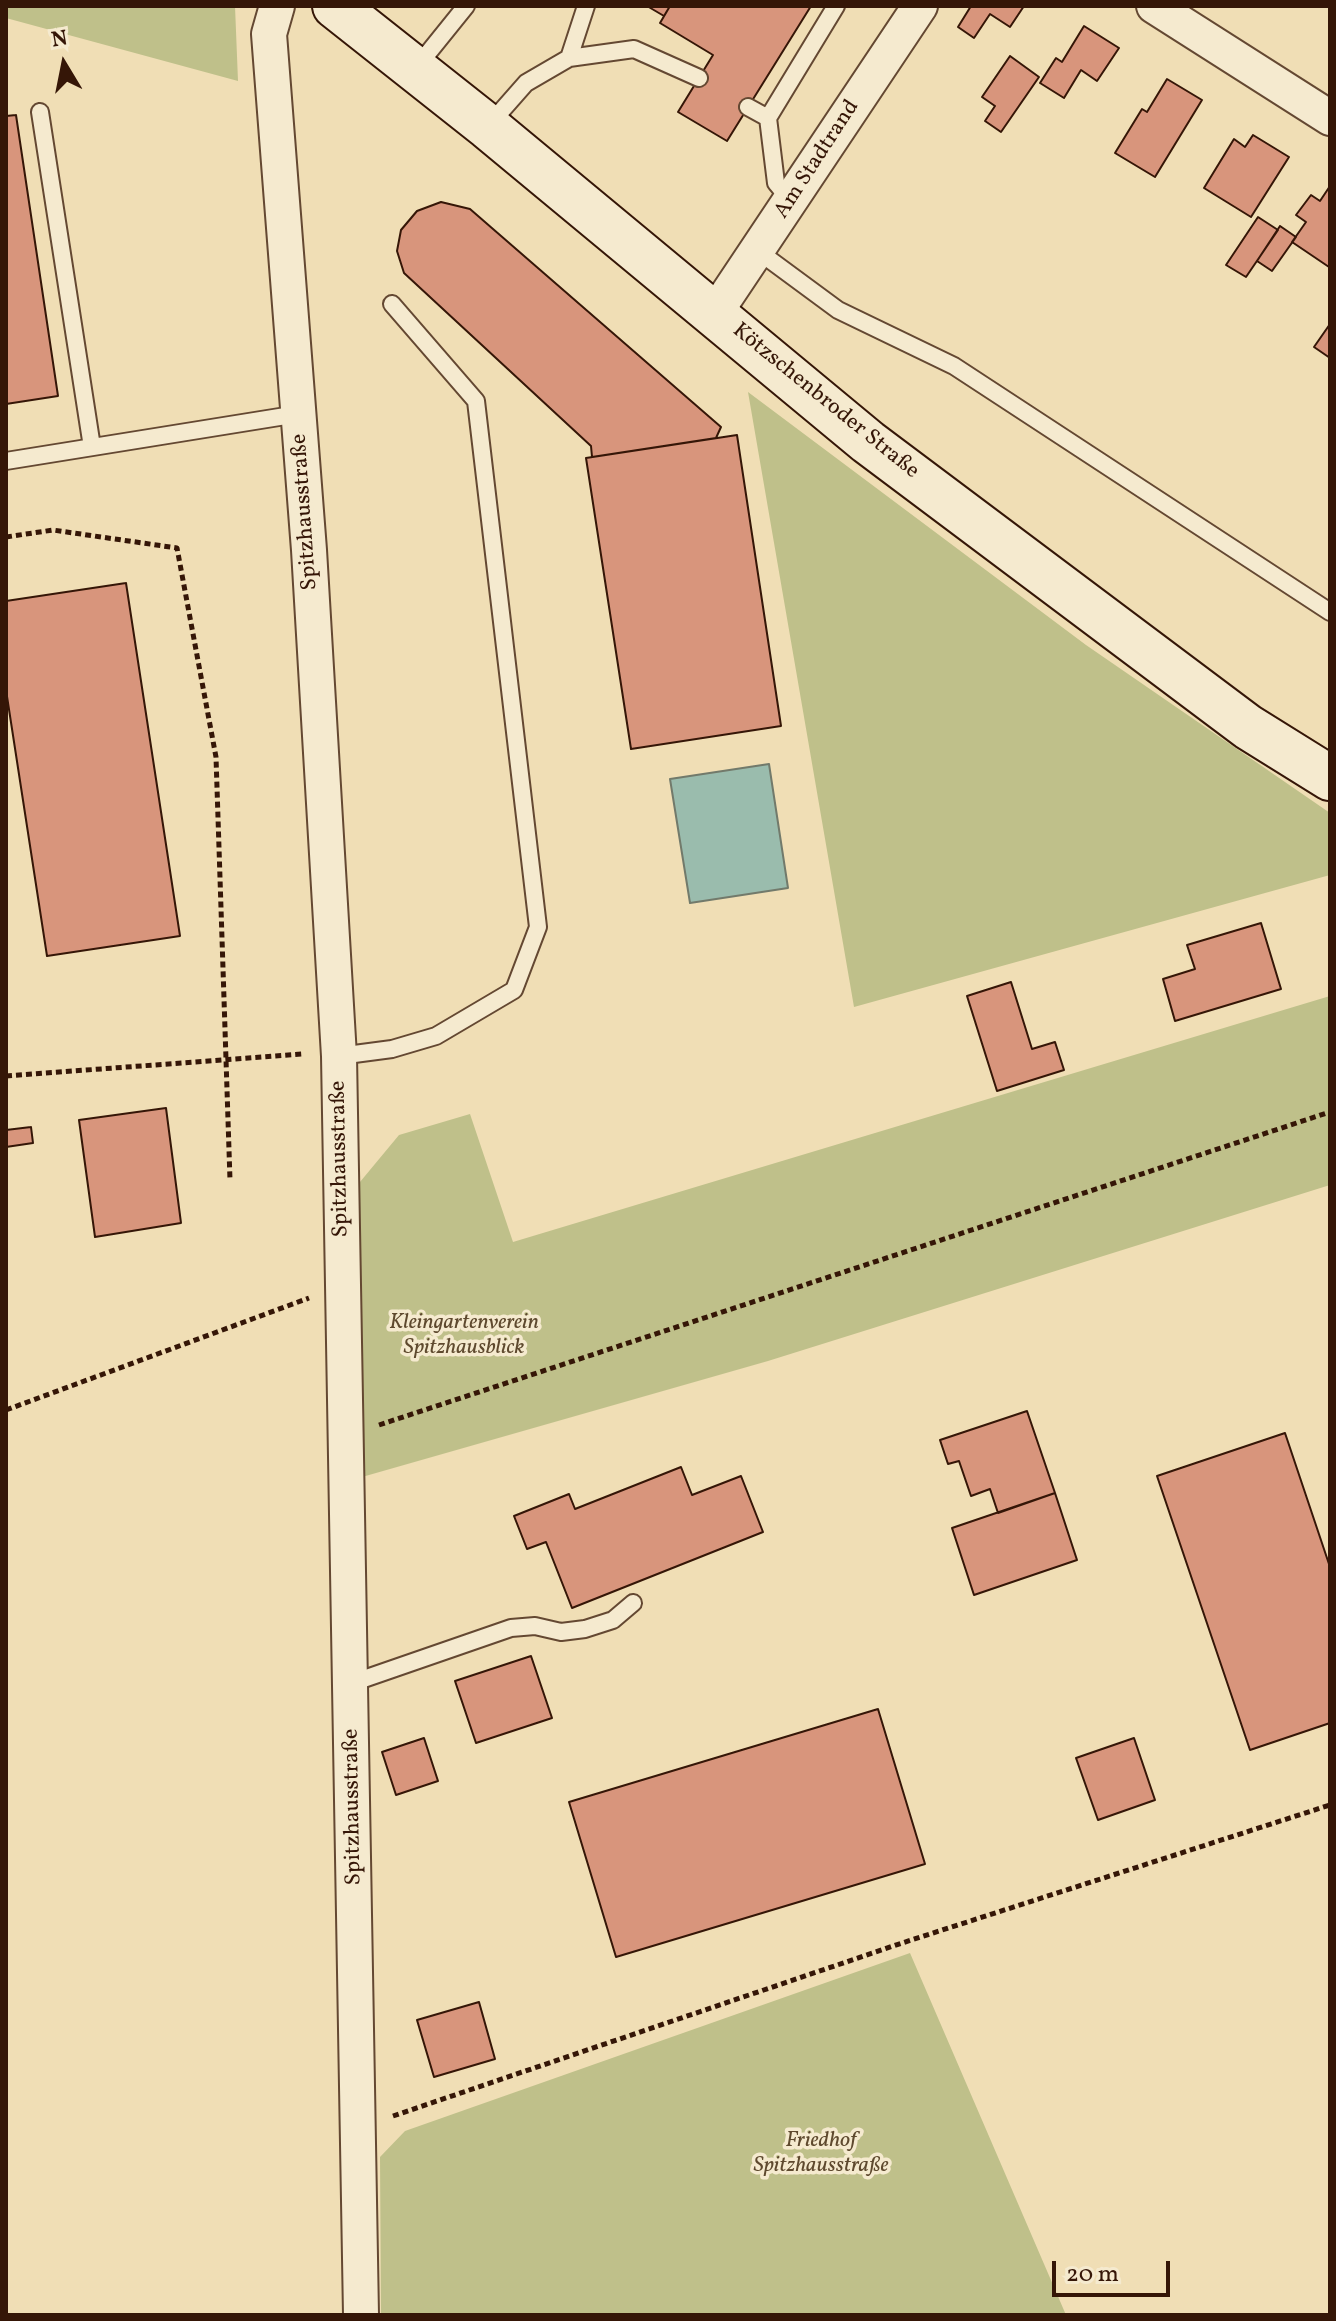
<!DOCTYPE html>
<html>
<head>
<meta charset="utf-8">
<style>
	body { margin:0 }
	#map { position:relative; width:1336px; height:2321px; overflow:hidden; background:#f0deb5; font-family:Vollkorn,serif }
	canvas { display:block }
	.frame { position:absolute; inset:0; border:8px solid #351607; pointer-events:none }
	.north { position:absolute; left:24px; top:24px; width:80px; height:80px; -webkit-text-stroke:6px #f5eacf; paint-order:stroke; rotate:350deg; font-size:22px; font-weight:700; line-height:32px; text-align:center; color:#351607 }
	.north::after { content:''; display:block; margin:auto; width:28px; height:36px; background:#351607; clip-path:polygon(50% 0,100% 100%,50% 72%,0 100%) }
	.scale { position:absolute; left:1052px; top:2261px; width:118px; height:36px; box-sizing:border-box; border:4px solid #351607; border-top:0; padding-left:10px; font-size:24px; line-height:28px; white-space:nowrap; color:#351607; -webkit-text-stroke:6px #f5eacf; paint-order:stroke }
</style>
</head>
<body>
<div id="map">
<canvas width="1336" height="2321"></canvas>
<div class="frame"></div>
<div class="north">N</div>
<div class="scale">20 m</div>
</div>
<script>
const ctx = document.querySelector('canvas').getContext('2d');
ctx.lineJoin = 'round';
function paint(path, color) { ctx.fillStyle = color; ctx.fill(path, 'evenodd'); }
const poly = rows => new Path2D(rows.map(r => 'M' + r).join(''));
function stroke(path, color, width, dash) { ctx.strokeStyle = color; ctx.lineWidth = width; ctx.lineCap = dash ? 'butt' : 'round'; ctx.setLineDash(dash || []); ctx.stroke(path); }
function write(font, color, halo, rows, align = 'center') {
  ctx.font = font + ' Vollkorn,serif'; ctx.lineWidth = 7; ctx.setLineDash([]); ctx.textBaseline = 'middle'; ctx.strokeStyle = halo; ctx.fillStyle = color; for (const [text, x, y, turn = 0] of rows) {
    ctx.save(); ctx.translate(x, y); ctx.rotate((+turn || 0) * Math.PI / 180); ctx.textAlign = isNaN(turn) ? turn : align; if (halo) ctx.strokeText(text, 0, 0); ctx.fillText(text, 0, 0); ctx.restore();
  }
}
paint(poly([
	[6,6,235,6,238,81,6,18],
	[748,392,1086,645,1330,813,1330,875,854,1007],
	[1330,996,1330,1185,768,1361,362,1477,355,1188,399,1135,470,1114,513,1242],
	[910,1953,1066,2315,381,2315,380,2157,405,2131]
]), '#bfc08a');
const water = poly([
	[769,764,788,888,690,903,670,779,769,764]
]);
paint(water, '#9abcad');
stroke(water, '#727a6b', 2);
const building = poly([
	[647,6,670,6,664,16,647,6],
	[670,6,811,6,727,141,678,112,713,55,660,23,670,6],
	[971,6,1024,6,1010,27,990,14,974,38,958,27,971,6],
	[1084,26,1119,48,1097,81,1081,70,1064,98,1040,83,1056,58,1062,62,1084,26],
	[1010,56,1039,77,1001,132,985,121,995,106,982,97,1010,56],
	[1167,79,1202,100,1155,177,1115,153,1142,109,1147,112,1167,79],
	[16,115,58,396,6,404,6,116,16,115],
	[1253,135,1289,157,1251,217,1204,188,1234,139,1245,147,1253,135],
	[1330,186,1330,265,1329,267,1292,242,1306,222,1296,215,1311,195,1320,201,1330,186],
	[441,202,470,209,721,427,716,438,592,457,591,446,404,273,397,251,401,230,417,211,441,202],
	[1258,217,1278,230,1246,277,1226,265,1258,217],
	[1280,226,1296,237,1272,271,1257,261,1280,226],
	[1330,324,1330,358,1314,347,1330,324],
	[737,435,781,726,631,749,586,458,737,435],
	[126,583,180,936,47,956,6,690,6,601,126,583],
	[1261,923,1281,989,1175,1021,1163,979,1195,969,1187,945,1261,923],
	[1011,982,1032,1049,1055,1042,1064,1070,997,1091,967,996,1011,982],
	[166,1108,181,1223,95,1237,79,1120,166,1108],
	[31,1127,33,1143,6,1147,6,1130,31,1127],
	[1027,1411,1055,1493,998,1513,990,1489,971,1496,959,1461,948,1464,940,1440,1027,1411],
	[1285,1433,1330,1567,1330,1723,1250,1750,1157,1476,1285,1433],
	[681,1467,692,1495,741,1476,763,1532,572,1608,546,1542,527,1549,514,1516,569,1494,575,1509,681,1467],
	[1055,1493,1077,1560,974,1595,952,1528,1055,1493],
	[531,1656,552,1718,476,1743,455,1681,531,1656],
	[878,1709,925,1864,616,1957,569,1802,878,1709],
	[424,1738,438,1781,396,1795,382,1752,424,1738],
	[1134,1738,1155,1800,1098,1820,1076,1758,1134,1738],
	[479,2002,495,2059,434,2077,417,2020,479,2002]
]);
paint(building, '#d8957c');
stroke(building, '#351607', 2);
const lane = poly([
	[569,58,586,6],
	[416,68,466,6],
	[748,107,768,118,776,183,790,200],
	[40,112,92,447],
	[768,118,836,6],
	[489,125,526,83,569,58,634,49,699,78],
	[758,251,838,310,954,366,1330,612],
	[6,461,298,414],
	[339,1056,392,1049,436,1036,514,990,538,927,476,401,392,304],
	[352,1683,511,1628,535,1626,561,1632,585,1629,613,1620,633,1603]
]);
const street = poly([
	[277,6,269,34,309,550,339,1056,361,2315],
	[1154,6,1330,118],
	[715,313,920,6]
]);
const secondary = poly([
	[335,6,488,127,868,442,1248,727,1330,778]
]);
stroke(lane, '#644832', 20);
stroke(street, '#644832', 38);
stroke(secondary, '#351607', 48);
stroke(poly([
	[6,537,53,530,177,548,216,757,230,1180],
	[6,1076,302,1054],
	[6,1410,309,1298],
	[379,1425,1330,1112],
	[393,2116,902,1943,1330,1805]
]), '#351607', 5, [6, 4]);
stroke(lane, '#f5eacf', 16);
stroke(street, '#f5eacf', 34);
stroke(secondary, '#f5eacf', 44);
write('22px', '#351607', '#f5eacf', [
	["Am Stadtrand",818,160,-57],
	["Kötzschenbroder Straße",825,402,39],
	["Spitzhausstraße",306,512,-94],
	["Spitzhausstraße",341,1159,-91],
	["Spitzhausstraße",354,1807,-91]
]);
write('italic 22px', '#5e492e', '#f5eacf', [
	["Kleingartenverein",464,1324],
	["Spitzhausblick",464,1349],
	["Friedhof",821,2142],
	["Spitzhausstraße",821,2167]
]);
</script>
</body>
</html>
